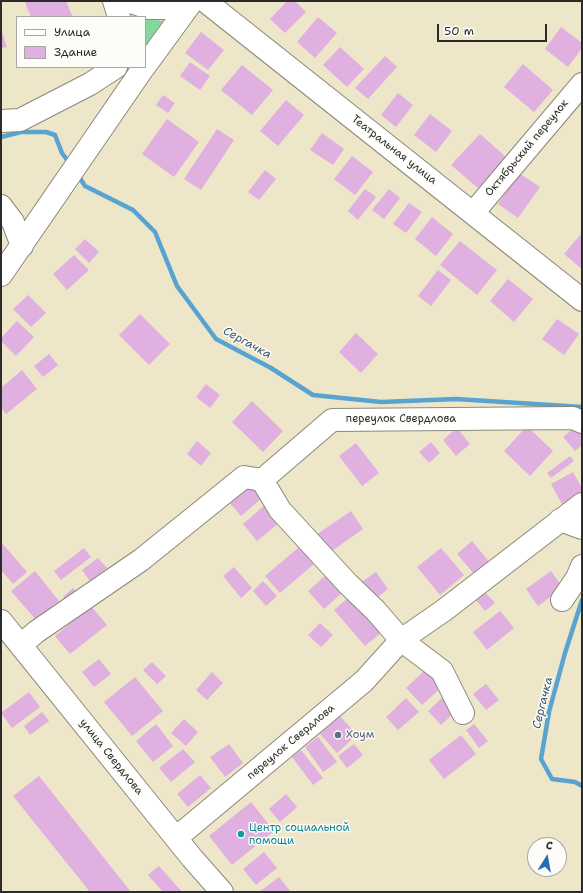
<!DOCTYPE html>
<html>
<head>
<meta charset="utf-8">
<style>
	body { margin:0 }
	#map { position:relative; width:583px; height:893px; overflow:hidden; background:#eee6c9; font-family:"Shantell Sans",sans-serif }
	canvas { display:block }
	.frame { position:absolute; inset:0; border:2px solid #2b2b2b; pointer-events:none }
	.legend { position:absolute; left:16px; top:16px; width:130px; height:52px; box-sizing:border-box; background:#fdfcf7; border:1px solid #a9a8a5; margin:0; padding:5px 7px; list-style:none; font-size:12px; color:#2b2b2b }
	.legend li { display:flex; align-items:center; gap:8px; height:20px }
	.legend b { width:20px; border:1px solid #a9a8a5 }
	.north { position:absolute; left:527px; top:837px; width:40px; height:40px; box-sizing:border-box; background:#fdfcf7; border:1px solid #a9a8a5; border-radius:50%; rotate:11deg; font-size:11px; font-weight:700; line-height:16px; text-align:center; color:#2b2b2b }
	.north::after { content:''; display:block; margin:auto; width:14px; height:18px; background:#1f6fb2; clip-path:polygon(50% 0,100% 100%,50% 72%,0 100%) }
	.scale { position:absolute; left:437px; top:24px; width:110px; height:18px; box-sizing:border-box; border:2px solid #2b2b2b; border-top:0; padding-left:5px; font-size:12px; line-height:14px; white-space:nowrap; color:#2b2b2b; -webkit-text-stroke:3px #fdfcf7; paint-order:stroke }
</style>
</head>
<body>
<div id="map">
<canvas width="583" height="893"></canvas>
<div class="frame"></div>
<ul class="legend">
<li><b style="height:5px;background:#fff"></b>Улица</li>
<li><b style="height:11px;background:#dfb0e0"></b>Здание</li>
</ul>
<div class="north">С</div>
<div class="scale">50 m</div>
</div>
<script>
const ctx = document.querySelector('canvas').getContext('2d');
ctx.lineJoin = 'round';
function paint(path, color) { ctx.fillStyle = color; ctx.fill(path, 'evenodd'); }
const poly = rows => new Path2D(rows.map(r => 'M' + r).join(''));
function stroke(path, color, width, dash) { ctx.strokeStyle = color; ctx.lineWidth = width; ctx.lineCap = dash ? 'butt' : 'round'; ctx.setLineDash(dash || []); ctx.stroke(path); }
function write(font, color, halo, rows, align = 'center') {
  ctx.font = font + ' "Shantell Sans",sans-serif'; ctx.lineWidth = 3; ctx.setLineDash([]); ctx.textBaseline = 'middle'; ctx.strokeStyle = halo; ctx.fillStyle = color; for (const [text, x, y, turn = 0] of rows) {
    ctx.save(); ctx.translate(x, y); ctx.rotate((+turn || 0) * Math.PI / 180); ctx.textAlign = isNaN(turn) ? turn : align; if (halo) ctx.strokeText(text, 0, 0); ctx.fillText(text, 0, 0); ctx.restore();
  }
}
paint(poly([
	[145,18,163,21,145,47]
]), '#83d89c');
stroke(poly([
	[1,137,21,132,46,132,55,135,62,153,70,164],
	[78,175,85,186,133,210,155,232,177,286,216,339,271,368,313,395,381,402,456,399,582,407],
	[582,600,565,653,549,712,541,759,552,779,575,782,582,786]
]), '#59a3d0', 4.5);
paint(poly([
	[28,1,66,1,73,17,31,17,25,2],
	[287,1,295,1,306,12,285,33,270,19],
	[318,17,337,33,315,58,297,42],
	[561,27,582,43,582,48,568,67,545,49],
	[1,29,7,47,1,48],
	[201,32,224,50,208,70,185,53],
	[340,47,364,69,347,87,323,65],
	[385,56,397,67,368,99,355,88],
	[190,62,210,76,200,90,180,76],
	[523,64,553,90,534,112,504,87],
	[242,65,273,90,252,115,221,90],
	[398,93,413,105,396,127,381,115],
	[163,95,175,103,168,113,156,105],
	[286,100,304,115,278,146,260,131],
	[430,114,452,131,436,152,414,135],
	[167,119,199,142,174,177,142,154],
	[217,129,234,140,201,190,184,179],
	[322,133,344,149,333,165,310,150],
	[480,134,506,157,478,188,451,165],
	[352,156,373,172,355,195,334,179],
	[265,170,276,179,259,200,248,192],
	[519,173,540,187,518,218,498,204],
	[365,189,376,197,358,220,348,211],
	[389,189,400,198,384,219,372,210],
	[409,203,422,212,406,233,393,224],
	[432,217,453,234,436,256,415,239],
	[582,233,582,269,564,254],
	[85,239,99,252,89,263,75,249],
	[460,241,497,270,477,295,440,265],
	[74,255,89,270,67,290,53,274],
	[438,270,451,280,431,306,418,296],
	[508,279,533,299,514,322,490,301],
	[28,295,46,313,31,327,13,309],
	[140,314,170,344,149,365,119,335],
	[557,319,579,334,564,355,542,339],
	[17,321,34,337,16,356,1,341,1,338],
	[356,333,378,354,361,373,339,352],
	[49,354,58,365,43,377,34,366],
	[22,370,37,389,6,414,1,408,1,388],
	[206,384,220,395,210,408,196,397],
	[252,401,283,431,263,452,232,422],
	[527,426,553,451,530,476,504,451],
	[576,426,582,433,582,445,575,451,563,437],
	[457,428,470,444,456,456,443,440],
	[197,441,211,453,201,466,187,454],
	[431,442,440,453,429,463,419,452],
	[356,443,379,473,362,486,339,456],
	[570,456,574,461,551,478,547,473],
	[573,472,582,488,582,496,563,506,551,484],
	[250,482,263,497,241,516,228,501],
	[265,505,280,522,257,541,243,524],
	[351,511,363,529,329,553,316,535],
	[472,541,491,564,476,576,457,554],
	[1,542,27,572,13,584,1,570],
	[299,547,314,564,280,593,265,576],
	[84,548,91,557,61,580,54,571],
	[441,548,464,575,440,595,417,567],
	[98,558,107,568,90,581,82,570],
	[234,567,252,588,241,598,223,576],
	[35,571,59,601,36,620,11,591],
	[551,571,563,588,538,606,526,589],
	[376,572,388,589,370,603,357,585],
	[326,575,342,593,324,609,308,591],
	[263,581,277,596,266,606,253,591],
	[73,588,80,596,69,605,63,597],
	[483,590,495,603,485,611,474,598],
	[350,596,382,632,365,646,334,610],
	[91,606,107,625,70,654,55,636],
	[500,611,514,628,487,650,473,632],
	[320,623,333,635,321,647,308,635],
	[99,659,111,674,94,687,82,672],
	[152,662,166,676,157,684,143,670],
	[426,669,442,687,422,705,406,688],
	[212,672,223,683,207,700,196,690],
	[135,677,163,711,132,736,104,702],
	[486,684,499,700,486,710,473,694],
	[29,692,40,707,12,728,1,713],
	[443,697,456,711,441,725,428,711],
	[406,698,419,712,398,730,386,717],
	[42,712,49,721,30,735,24,726],
	[340,716,357,735,337,753,320,734],
	[184,719,198,732,186,746,171,733],
	[156,724,173,746,153,762,136,741],
	[474,724,488,741,479,748,466,730],
	[461,735,476,754,444,779,429,760],
	[318,737,337,762,323,772,305,747],
	[229,744,243,763,225,777,210,757],
	[354,744,363,755,347,768,338,756],
	[183,749,195,762,171,782,159,768],
	[301,750,323,778,313,785,292,757],
	[200,775,211,788,188,807,177,794],
	[39,776,131,892,90,892,13,796],
	[286,794,297,807,280,822,269,809],
	[251,802,274,831,232,865,209,836],
	[264,852,277,868,256,885,243,869],
	[159,866,182,892,163,892,148,875],
	[279,877,291,892,259,892]
]), '#dfb0e0');
const minor = poly([
	[114,1,119,17],
	[205,1,582,300],
	[145,66,191,3],
	[1,121,20,120,90,84,116,67],
	[1,206,13,222,22,246],
	[473,213,582,84],
	[1,275,144,67],
	[262,480,332,420,573,418,582,422],
	[262,480,280,510,348,584,376,611,401,640,442,671,463,713],
	[560,520,582,528],
	[562,600,577,578,582,566],
	[1,621,192,858,222,892],
	[21,645,36,632,141,560,244,477,262,480],
	[176,838,364,681,401,640,443,611,582,504]
]);
const major = poly([
	[128,1,149,8,166,8,193,1]
]);
stroke(minor, '#8c887a', 24);
stroke(major, '#8c887a', 24);
stroke(minor, '#fff', 22);
stroke(major, '#fff', 22);
for (const [x, y, r, color] of [
	[338,735,4,"#5c6f8a"],
	[241,834,4,"#0f9aa8"]
]) { const dot = new Path2D(); dot.arc(x, y, r, 0, 2 * Math.PI); ctx.fillStyle = color; ctx.fill(dot); stroke(dot, '#fdfcf7', 1.5); }
write('11px', '#2b2b2b', '#fdfcf7', [
	["Октябрьский переулок",527,148,-50],
	["Театральная улица",394,150,38],
	["переулок Свердлова",401,419],
	["переулок Свердлова",291,742,-40],
	["улица Свердлова",111,757,51]
]);
write('11px', '#4e5e75', '#fdfcf7', [
	["Хоум",346,735]
], 'left');
write('11px', '#0d838f', '#fdfcf7', [
	["Центр социальной",249,828],
	["помощи",249,841]
], 'left');
write('italic 12px', '#3d5b6d', '#fdfcf7', [
	["Сергачка",247,343,29],
	["Сергачка",543,703,-76]
]);
</script>
</body>
</html>
